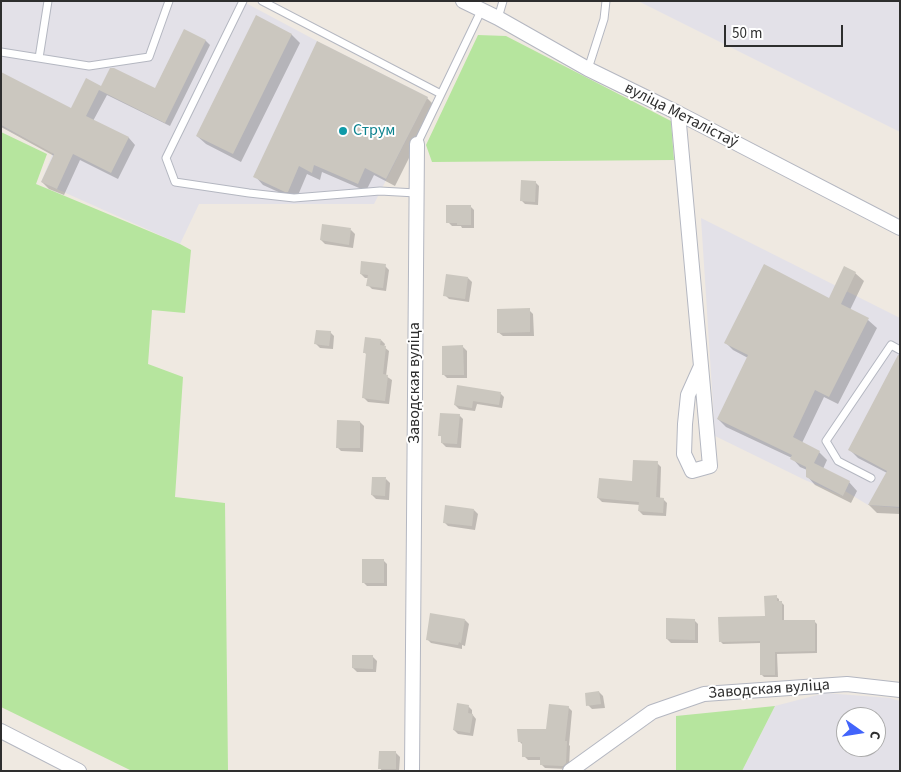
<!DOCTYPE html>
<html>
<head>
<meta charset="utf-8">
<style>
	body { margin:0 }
	#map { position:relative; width:901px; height:772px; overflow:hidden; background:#efe9e1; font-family:"Source Sans 3",sans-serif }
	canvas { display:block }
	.frame { position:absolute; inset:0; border:2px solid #2e2e2e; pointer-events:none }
	.north { position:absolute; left:836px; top:707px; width:50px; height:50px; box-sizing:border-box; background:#fff; border:1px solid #ababab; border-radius:50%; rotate:103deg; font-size:14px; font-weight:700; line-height:20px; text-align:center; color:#2e2e2e }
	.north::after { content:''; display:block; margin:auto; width:18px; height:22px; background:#4264fb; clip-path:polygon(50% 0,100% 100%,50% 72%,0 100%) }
	.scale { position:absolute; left:724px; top:25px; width:119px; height:22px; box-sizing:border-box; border:2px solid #2e2e2e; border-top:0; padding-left:6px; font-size:15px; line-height:18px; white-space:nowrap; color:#2e2e2e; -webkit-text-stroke:4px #fff; paint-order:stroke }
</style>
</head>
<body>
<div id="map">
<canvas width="901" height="772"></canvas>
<div class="frame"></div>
<div class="north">С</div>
<div class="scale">50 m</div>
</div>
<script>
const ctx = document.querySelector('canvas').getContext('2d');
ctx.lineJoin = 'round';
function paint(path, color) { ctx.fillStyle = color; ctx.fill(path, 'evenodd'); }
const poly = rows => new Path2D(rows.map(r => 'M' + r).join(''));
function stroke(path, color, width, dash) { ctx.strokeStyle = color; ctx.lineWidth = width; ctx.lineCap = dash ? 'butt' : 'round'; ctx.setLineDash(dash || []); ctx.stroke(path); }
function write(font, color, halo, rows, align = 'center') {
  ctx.font = font + ' "Source Sans 3",sans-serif'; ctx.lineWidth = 4; ctx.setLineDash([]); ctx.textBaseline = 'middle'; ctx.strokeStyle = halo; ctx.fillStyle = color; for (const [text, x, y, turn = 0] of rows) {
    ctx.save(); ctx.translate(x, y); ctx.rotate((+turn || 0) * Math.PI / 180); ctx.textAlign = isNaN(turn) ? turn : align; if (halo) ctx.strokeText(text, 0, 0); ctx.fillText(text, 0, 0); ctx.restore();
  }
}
paint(poly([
	[1,1,242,1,317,41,428,97,374,204,199,204,180,244,41,182,53,153,1,126],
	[638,1,900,1,900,132],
	[701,218,900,318,900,508,868,505,845,491,843,496,805,480,715,436],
	[825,693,890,698,900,701,900,771,742,771,775,706],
	[846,717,876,717,876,747,846,747]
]), '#e3e1e8');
paint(poly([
	[478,35,506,36,671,121,674,160,432,162,426,145],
	[1,132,47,154,36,184,180,244,191,250,185,313,152,310,148,364,183,377,175,497,225,503,228,771,132,771,1,707],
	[775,706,742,771,676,771,676,716]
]), '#b6e59e');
paint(poly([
	[256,17,292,35,300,43,241,162,206,144,197,136],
	[184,31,206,41,210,45,170,126,107,95,93,121,129,138,135,145,118,179,80,160,64,195,49,189,42,182,54,156,1,127,1,73,71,110,100,87,101,88,155,90],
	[427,98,435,106,395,186,374,175,366,191,322,172,320,180,307,174,296,200,263,185,255,176],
	[535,182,539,186,538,205,525,204,521,200],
	[470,206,474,210,474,228,462,228,461,226,452,226,448,222],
	[351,230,355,234,353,248,325,244,321,240],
	[385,266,389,270,386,291,372,289,368,285,369,278,365,278,361,274],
	[855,273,864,281,850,310,868,320,877,328,838,404,824,397,802,443,819,452,827,460,823,469,849,482,857,491,851,503,815,485,807,476,807,470,800,467,792,458,726,427,718,419,748,358,733,350,725,342,829,300],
	[468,278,472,282,469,302,449,299,445,295],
	[529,310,533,314,534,336,503,336,498,332],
	[330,332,334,336,333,349,320,348,316,344],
	[381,340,385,344,384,347,389,351,386,376,392,380,389,404,368,402,364,398,367,355,365,353],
	[463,347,467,351,467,378,447,378,443,374],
	[900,361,900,514,877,513,869,505,887,473,858,458,850,450],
	[500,393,504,397,502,408,477,404,475,411,459,409,455,405],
	[459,415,463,419,461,448,446,447,442,443,442,438,440,435],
	[360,422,364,426,363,452,341,451,337,447],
	[657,463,661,467,660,499,663,499,667,503,666,516,643,515,639,511,640,505,602,502,598,498,633,483],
	[386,479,390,483,389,500,376,499,372,495],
	[474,510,478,514,475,530,448,526,444,522],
	[383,560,387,564,387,586,367,586,363,582],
	[776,597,779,599,779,602,781,602,784,605,784,622,814,621,817,624,817,653,777,654,778,677,764,677,762,675,761,643,723,644,720,641,766,617],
	[465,620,469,624,465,646,462,645,462,649,431,643,427,639],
	[694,620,698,624,698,643,671,643,667,639],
	[373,657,377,661,376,672,357,672,353,668],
	[599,692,603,696,605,708,592,709,588,705],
	[468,706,472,710,472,714,476,719,473,736,458,734,454,730],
	[568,707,572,711,569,745,570,746,569,767,567,769,545,768,541,764,542,760,528,760,524,756,524,746,519,741,548,730],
	[396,753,400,757,399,771,382,771,380,768]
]), '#0003');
paint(poly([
	[256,15,292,34,233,154,196,136],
	[184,29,206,40,165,123,99,90,110,68,114,68,155,88],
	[317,41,428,97,386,179,365,168,358,184,314,165,312,173,299,166,288,192,285,192,253,177],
	[1,72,71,108,86,78,101,86,86,116,129,137,111,173,73,154,57,189,41,182,54,154,1,125],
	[521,180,536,181,535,202,520,201],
	[446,205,471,205,471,225,457,225,457,223,446,223],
	[322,224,351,228,349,245,320,240],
	[361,261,386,264,383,288,366,286,368,275,360,274],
	[764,264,829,298,844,266,856,272,841,304,869,318,829,397,815,390,793,437,820,451,814,463,850,481,843,496,806,477,806,467,790,459,792,455,717,419,748,355,724,343],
	[446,274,468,277,465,299,443,296],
	[530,308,530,332,497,333,497,309],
	[316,330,331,331,329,346,314,344],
	[365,337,381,339,380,345,386,346,383,374,388,375,385,401,362,398,366,353,363,353],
	[463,345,464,375,442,375,442,346],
	[898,355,900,355,900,507,868,505,887,471,848,450],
	[457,385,501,392,499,405,473,401,472,408,454,405],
	[440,413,460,414,457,444,441,443,441,436,438,436],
	[337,420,360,421,360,448,336,448],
	[633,460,658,461,656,497,664,498,663,513,638,511,639,502,597,498,599,478,632,481],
	[372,477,386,477,385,496,371,495],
	[445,505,474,509,472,526,443,523],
	[362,559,384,559,384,583,362,583],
	[777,595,777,601,782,601,782,620,815,620,815,651,775,652,775,675,760,675,760,641,719,642,718,617,765,616,764,596],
	[430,613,465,619,461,643,459,642,458,645,426,640],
	[666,618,695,619,695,640,666,639],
	[352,655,373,655,373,669,352,668],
	[599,691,601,704,586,706,585,693],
	[457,703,469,705,468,713,473,714,470,733,453,730],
	[549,704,569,706,565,741,567,741,566,763,563,766,540,765,540,757,522,757,522,742,518,742,517,729,546,729],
	[379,751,396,751,396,769,378,769]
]), '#cbc7bf');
const service = poly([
	[243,1,166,158,175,182,249,193,294,198,380,191,416,193],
	[262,1,441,94],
	[498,18,503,1],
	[1,52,89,66,149,57,169,1],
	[39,58,48,1],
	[588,69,604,19,606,1],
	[417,144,481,11],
	[871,478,838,461,826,441,891,345,900,350]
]);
const minor = poly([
	[463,1,498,18,588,69,678,113,900,228],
	[678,113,701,366,710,466,692,471,684,454,685,424,688,395,701,366],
	[1,731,79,771],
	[412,771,417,144],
	[570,771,652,712,704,694,847,684,900,690]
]);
stroke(service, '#b4b7c1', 9);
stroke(minor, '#b4b7c1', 16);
stroke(service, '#fff', 7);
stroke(minor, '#fff', 14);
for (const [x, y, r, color] of [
	[343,131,5,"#0f9aa8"]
]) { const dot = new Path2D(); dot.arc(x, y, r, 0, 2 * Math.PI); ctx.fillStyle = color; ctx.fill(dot); stroke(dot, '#fff', 2); }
write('16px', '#2e2e2e', '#fff', [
	["вуліца Металістаў",681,116,27],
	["Заводская вуліца",415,383,-90],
	["Заводская вуліца",769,690,-4]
]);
write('16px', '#0d838f', '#fff', [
	["Струм",353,131]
], 'left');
</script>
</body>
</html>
